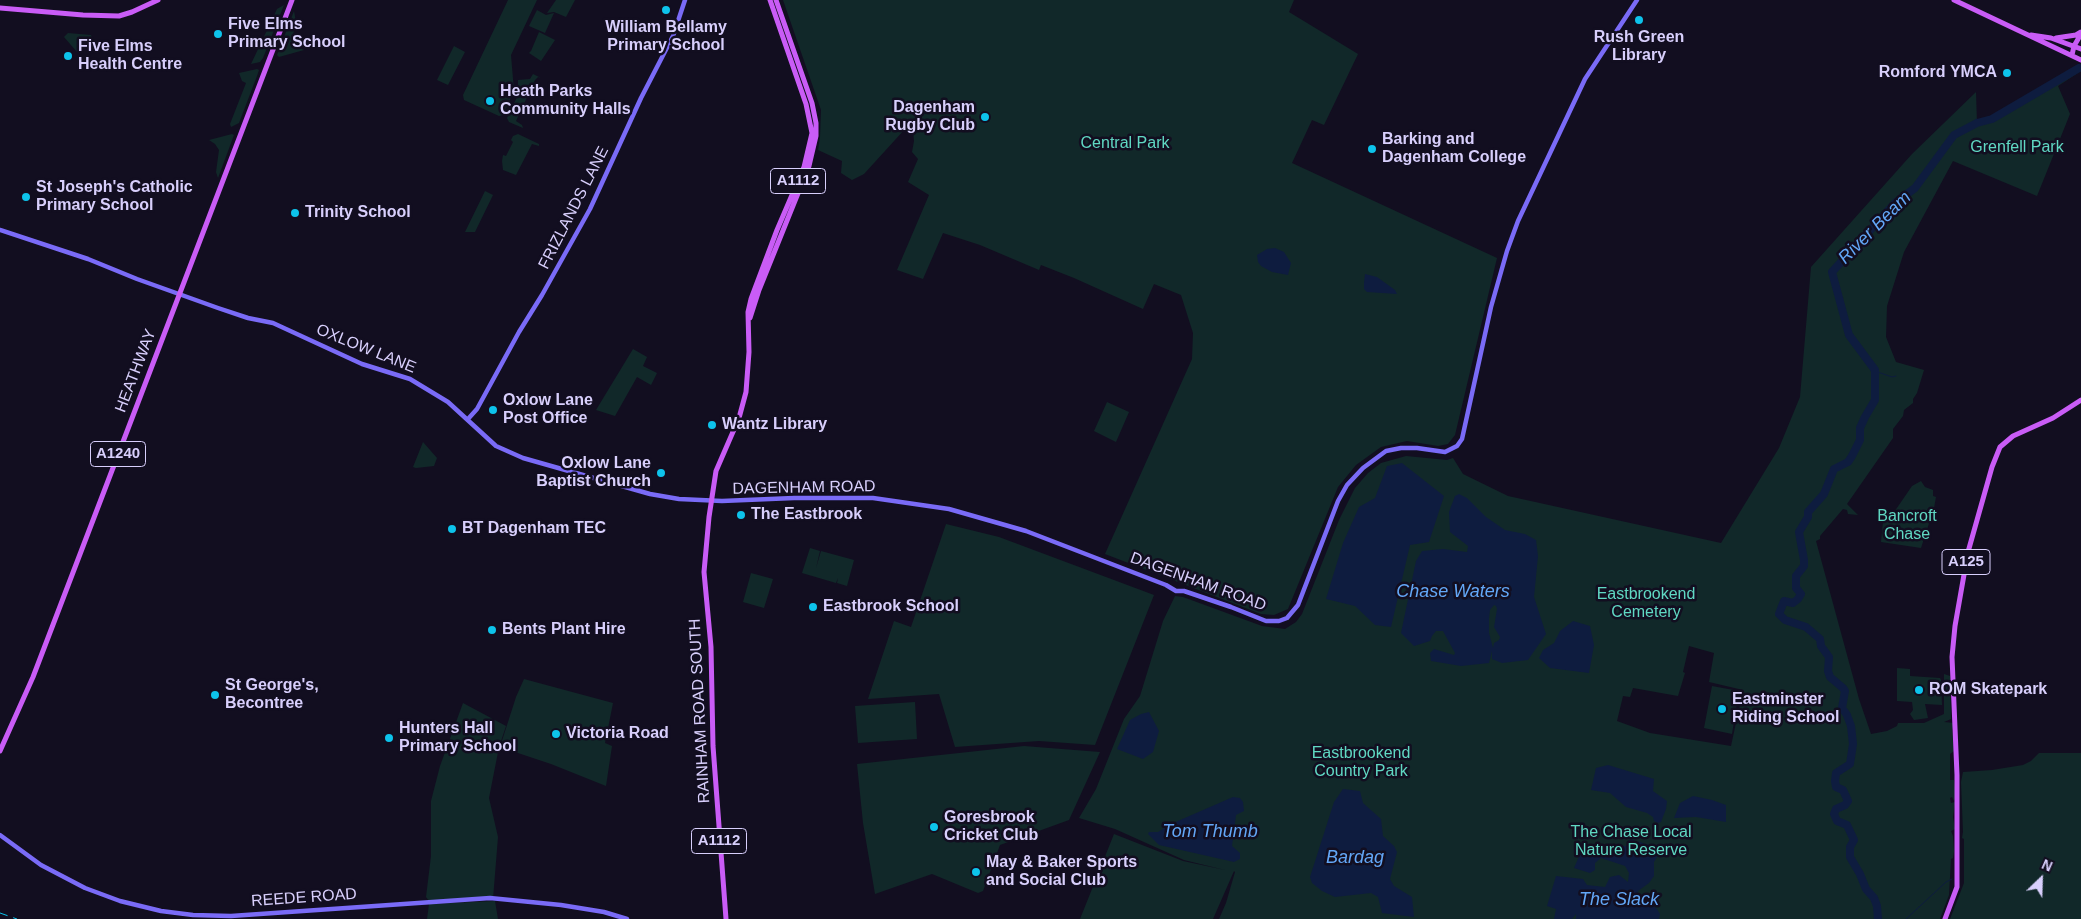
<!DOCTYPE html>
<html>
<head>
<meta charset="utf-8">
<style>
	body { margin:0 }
	#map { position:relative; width:2081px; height:919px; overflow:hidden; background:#120e20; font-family:Arial,sans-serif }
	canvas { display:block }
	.north { position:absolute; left:2016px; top:854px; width:50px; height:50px; -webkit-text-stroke:4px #120e20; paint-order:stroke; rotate:24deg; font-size:14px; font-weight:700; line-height:20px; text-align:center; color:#d8cffc }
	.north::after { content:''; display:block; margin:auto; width:18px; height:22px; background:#d8cffc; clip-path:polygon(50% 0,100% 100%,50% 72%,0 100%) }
</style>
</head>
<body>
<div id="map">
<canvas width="2081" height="919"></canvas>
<div class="north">N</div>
</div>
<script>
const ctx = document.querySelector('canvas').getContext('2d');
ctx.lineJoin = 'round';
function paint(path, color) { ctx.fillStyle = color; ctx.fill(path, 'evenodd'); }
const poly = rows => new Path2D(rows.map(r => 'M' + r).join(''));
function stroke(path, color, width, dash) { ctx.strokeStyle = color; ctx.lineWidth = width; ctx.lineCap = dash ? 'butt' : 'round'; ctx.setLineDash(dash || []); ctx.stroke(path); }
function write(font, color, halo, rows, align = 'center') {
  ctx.font = font + ' Arial,sans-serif'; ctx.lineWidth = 5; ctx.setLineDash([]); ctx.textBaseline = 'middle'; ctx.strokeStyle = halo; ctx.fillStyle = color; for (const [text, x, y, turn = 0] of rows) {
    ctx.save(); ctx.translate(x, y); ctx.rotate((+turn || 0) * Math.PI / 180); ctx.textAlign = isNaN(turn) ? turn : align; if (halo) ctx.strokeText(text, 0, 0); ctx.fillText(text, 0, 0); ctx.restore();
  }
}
paint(poly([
	[508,0,537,0,511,55,514,91,503,115,499,116,464,100,463,95],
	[556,0,575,0,566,17,554,12,547,13],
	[783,0,1294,0,1289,12,1358,54,1324,125,1312,120,1292,163,1497,258,1455,435,1448,444,1438,446,1407,441,1381,447,1356,465,1338,487,1288,609,1274,615,1261,614,1105,554,1192,359,1193,333,1181,295,1154,284,1143,309,1074,278,1041,265,1039,270,980,245,943,233,923,279,897,270,929,195,908,182,918,159,912,152,914,141,913,130,905,129,864,174,852,180,841,173,842,161,818,150,820,137,821,110],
	[284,5,263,58,260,62,251,64,277,9],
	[537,10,546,15,554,13,545,33,529,26],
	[294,11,296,22,292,39,296,46,304,50,279,57,277,55],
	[539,32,555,40,541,61,529,53,531,51],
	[68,33,91,35,92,38,77,52,64,37],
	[454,46,465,52,448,85,437,80],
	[2081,68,2081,71,2058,86,2070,114,2037,196,1953,161,1904,252,1887,306,1886,337,1896,362,1924,370,1917,393,1913,399,1913,403,1904,410,1903,416,1893,429,1893,438,1847,504,1858,515,1848,514,1847,510,1843,509,1820,536,1820,539,1816,541,1859,699,1871,734,1887,731,1897,726,1898,723,1924,723,1944,714,1944,674,1950,676,1951,719,1944,722,1954,723,1952,730,1954,751,1950,754,1950,780,1954,780,1956,795,1954,801,1952,797,1950,798,1951,803,1955,802,1953,817,1955,829,1951,831,1953,836,1954,851,1953,858,1951,859,1949,895,1940,919,1219,919,1226,903,1235,872,1234,871,1213,919,1080,919,1114,834,1183,861,1225,870,1184,860,1115,829,1079,818,1096,789,1124,719,1140,696,1163,621,1175,596,1183,597,1262,626,1285,629,1296,622,1302,614,1339,520,1355,488,1368,473,1381,463,1406,456,1447,460,1453,458,1463,474,1508,496,1721,543,1779,448,1800,397,1811,267,1912,154,1976,92,1977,124,1986,123,2007,112],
	[1689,646,1714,653,1709,682,1743,690,1731,746,1650,733,1617,721,1623,696,1630,697,1633,688,1678,696,1685,673,1683,672],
	[257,69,259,70,257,76,239,123,231,127,230,124,246,83,242,81,239,73],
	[533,74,541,78,538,77,535,80,516,121,522,125,523,128,509,122,507,118,518,95,518,80,530,79],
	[232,134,234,135,218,178,216,172,219,150,215,144,209,140],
	[518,134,539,144,539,146,532,144,516,175,503,170,502,161,503,155,506,156,513,142,511,140,513,136],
	[485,191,493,195,475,232,465,232],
	[633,349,647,357,643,366,657,373,651,385,637,377,615,416,596,410],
	[1107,402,1129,412,1116,442,1094,431],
	[423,442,437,458,434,466,416,468,413,467],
	[1921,481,1925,487,1933,490,1933,496,1936,497,1934,508,1921,548,1881,542,1883,522,1885,519,1888,521,1912,486],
	[946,524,999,537,1154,595,1095,745,1039,741,955,747,939,694,868,699,894,621,911,627],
	[810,548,820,551,816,568,821,551,854,560,847,586,837,583,838,578,836,583,802,573],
	[751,573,773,579,764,608,743,602],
	[1897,668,1910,669,1910,676,1940,678,1941,680,1942,705,1925,704,1928,718,1914,720,1910,714,1913,710,1912,702,1897,701],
	[524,679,613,703,605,743,612,746,606,786,551,764,500,747,516,697],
	[1712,686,1739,691,1732,734,1704,728],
	[915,702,917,739,858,743,855,706],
	[463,703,506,726,499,747,489,798,498,837,493,899,430,902,426,897,431,856,431,801,440,766],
	[1024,746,1100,752,1069,820,1000,845,983,891,978,893,932,874,875,894,863,823,857,764],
	[2039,753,2081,753,2081,919,1950,919,1964,883,1964,839,1962,838,1963,832,1961,782,1963,772,1992,770,2023,765,2031,761],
	[495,901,498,919,427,919,429,904]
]), '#112829');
paint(poly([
	[1275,248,1284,252,1291,263,1288,275,1272,272,1261,266,1258,262,1257,255,1267,249],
	[1365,274,1377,277,1395,290,1397,294,1367,292,1364,289,1364,283],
	[1402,463,1444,496,1429,542,1410,545,1391,627,1375,625,1355,606,1326,599,1343,543,1359,507,1375,498,1387,466],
	[1459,494,1467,498,1486,517,1505,530,1525,534,1536,540,1538,556,1534,597,1546,634,1528,660,1502,663,1492,659,1492,651,1489,663,1461,666,1431,661,1430,653,1434,649,1454,655,1455,653,1443,631,1436,631,1432,636,1430,641,1414,646,1401,633,1416,561,1422,551,1443,549,1467,552,1468,546,1450,532,1449,512,1455,496],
	[1494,605,1496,606,1497,609,1494,627,1500,637,1499,640,1494,643,1493,648,1489,633,1489,618,1490,610],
	[1573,621,1590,626,1594,645,1589,673,1550,668,1539,658,1543,650,1554,643,1560,631],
	[1149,712,1159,731,1153,752,1143,759,1117,749,1130,720,1141,714],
	[1608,765,1654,779,1653,791,1667,801,1666,809,1661,822,1658,823,1654,821,1653,817,1647,813,1626,807,1610,793,1591,790,1596,768],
	[1343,789,1360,791,1363,803,1381,819,1383,836,1394,846,1397,852,1390,879,1394,886,1412,897,1414,917,1382,913,1378,897,1371,893,1335,897,1322,891,1312,883,1310,877,1334,802],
	[1693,796,1712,800,1726,805,1726,822,1696,817,1674,818,1680,803],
	[1233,797,1240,798,1243,802,1244,811,1236,815,1232,846,1240,853,1240,859,1234,862,1159,845,1148,834,1149,832,1158,832,1171,824],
	[1630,839,1652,846,1660,852,1654,862,1654,876,1649,883,1638,891,1637,895,1657,909,1660,914,1659,919,1576,919,1576,914,1572,919,1554,919,1556,909,1547,906,1556,876,1583,879,1587,885,1605,887,1610,877,1619,875,1628,882,1629,873,1625,866,1601,858,1595,863,1595,870,1590,873,1574,868,1581,852,1592,846,1626,846]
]), '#0e1c3f');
stroke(poly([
	[1973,125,1976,119],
	[1875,371,1892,377,1896,376],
	[1906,919,1946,882,1952,879]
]), '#0e1c3f', 1);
stroke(poly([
	[1878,919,1877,906,1874,898,1866,889,1860,874,1850,857,1850,847,1854,840,1847,825,1837,821,1834,814,1836,809,1845,805,1848,801,1843,790,1836,787,1835,781,1836,773,1850,764,1853,744,1851,726,1847,715,1842,708,1845,691,1843,688,1830,677,1828,671,1829,657,1821,646,1820,639,1806,627,1785,620,1779,614,1784,601,1793,603,1798,599,1801,594,1796,588,1796,576,1804,566,1804,560,1799,532,1808,517,1808,512,1824,494,1834,469,1848,462,1852,456,1860,440,1860,428,1865,417,1875,400,1875,370,1849,335,1832,272,1895,203,1915,188,1954,135,1977,123,1992,119,2079,68]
]), '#0e1c3f', 8);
stroke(poly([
	[0,230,88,259,137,279,218,308,248,318,273,323,362,364,410,379,448,402,496,446,523,458,650,494,679,499,722,501,794,498,873,498,949,509,1026,531,1166,585,1176,591,1184,591,1231,607,1266,621,1279,621,1287,618,1298,605,1338,501,1347,485,1363,468,1386,451,1401,448,1417,448,1445,452,1457,446,1462,439,1491,307,1507,251,1518,221,1585,79,1637,0],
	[468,419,477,409,519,332,542,295,590,209,641,98,673,36,685,0],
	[0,835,41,865,85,888,120,901,161,911,193,915,231,916,490,898,561,905,604,912,627,919]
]), '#7a6bf7', 4.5);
stroke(poly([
	[1954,0,2081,60],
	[0,8,83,15,119,16,132,12,158,0],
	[2031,35,2051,38,2081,49],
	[2056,38,2076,35,2081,32],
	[2072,55,2074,46,2081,34],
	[750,318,759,290,809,166,816,136,816,123,812,103,776,0],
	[0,751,33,677,292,0],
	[726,919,713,746,711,647,704,572,709,517,716,471,739,418,746,392,749,352,748,312,751,299,777,230,804,167,812,133,806,104,770,0],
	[1945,919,1957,887,1957,775,1952,657,1955,626,1968,552,1992,467,2000,447,2013,436,2053,418,2081,400]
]), '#c95cf6', 5);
stroke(poly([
	[0,913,17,919]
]), '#0dc3eb', 1, [8, 6]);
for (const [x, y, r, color] of [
	[666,10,5,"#0dc3eb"],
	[1639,20,5,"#0dc3eb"],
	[218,34,5,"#0dc3eb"],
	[68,56,5,"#0dc3eb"],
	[2007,73,5,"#0dc3eb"],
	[490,101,5,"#0dc3eb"],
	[985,117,5,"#0dc3eb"],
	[1372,149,5,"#0dc3eb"],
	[26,197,5,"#0dc3eb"],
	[295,213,5,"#0dc3eb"],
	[493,410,5,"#0dc3eb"],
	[712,425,5,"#0dc3eb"],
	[661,473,5,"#0dc3eb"],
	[741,515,5,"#0dc3eb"],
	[452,529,5,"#0dc3eb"],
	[813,607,5,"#0dc3eb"],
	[492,630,5,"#0dc3eb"],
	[1919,690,5,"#0dc3eb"],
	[215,695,5,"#0dc3eb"],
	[1722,709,5,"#0dc3eb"],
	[556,734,5,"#0dc3eb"],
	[389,738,5,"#0dc3eb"],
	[934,827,5,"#0dc3eb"],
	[976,872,5,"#0dc3eb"]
]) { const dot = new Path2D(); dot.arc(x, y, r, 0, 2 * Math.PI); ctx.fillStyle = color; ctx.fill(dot); stroke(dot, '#120e20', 2); }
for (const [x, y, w] of [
	[798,181,55],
	[118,454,55],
	[1966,562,48],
	[719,841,55]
]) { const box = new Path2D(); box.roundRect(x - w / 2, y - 12.5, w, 25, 4); ctx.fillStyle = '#120e20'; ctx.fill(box); stroke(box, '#d8cffc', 1); }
write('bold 15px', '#d8cffc', null, [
	["A1112",798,181],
	["A1240",118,454],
	["A125",1966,562],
	["A1112",719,841]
]);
write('bold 16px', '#d8cffc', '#120e20', [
	["Five Elms",228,25],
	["Primary School",228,43],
	["William Bellamy",666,28,"center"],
	["Primary School",666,46,"center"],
	["Rush Green",1639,38,"center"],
	["Library",1639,56,"center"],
	["Five Elms",78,47],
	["Health Centre",78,65],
	["Romford YMCA",1997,73,"right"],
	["Heath Parks",500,92],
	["Community Halls",500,110],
	["Dagenham",975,108,"right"],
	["Rugby Club",975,126,"right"],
	["Barking and",1382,140],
	["Dagenham College",1382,158],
	["St Joseph's Catholic",36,188],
	["Primary School",36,206],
	["Trinity School",305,213],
	["Oxlow Lane",503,401],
	["Post Office",503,419],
	["Wantz Library",722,425],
	["Oxlow Lane",651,464,"right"],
	["Baptist Church",651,482,"right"],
	["The Eastbrook",751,515],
	["BT Dagenham TEC",462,529],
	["Eastbrook School",823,607],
	["Bents Plant Hire",502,630],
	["St George's,",225,686],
	["Becontree",225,704],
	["ROM Skatepark",1929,690],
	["Eastminster",1732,700],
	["Riding School",1732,718],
	["Hunters Hall",399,729],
	["Primary School",399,747],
	["Victoria Road",566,734],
	["Goresbrook",944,818],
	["Cricket Club",944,836],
	["May & Baker Sports",986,863],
	["and Social Club",986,881]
], 'left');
write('16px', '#60d8c3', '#120e20', [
	["Central Park",1125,144],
	["Grenfell Park",2017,148],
	["Bancroft",1907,517],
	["Chase",1907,535],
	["Eastbrookend",1646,595],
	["Cemetery",1646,613],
	["Eastbrookend",1361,754],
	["Country Park",1361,772],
	["The Chase Local",1631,833],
	["Nature Reserve",1631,851]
]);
write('16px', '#d8cffc', '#120e20', [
	["FRIZLANDS LANE",574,208,-63],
	["OXLOW LANE",366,349,22],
	["HEATHWAY",136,371,-69],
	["DAGENHAM ROAD",804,488,-1],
	["DAGENHAM ROAD",1198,582,20],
	["RAINHAM ROAD SOUTH",700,711,-93],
	["REEDE ROAD",304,898,-4]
]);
write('italic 18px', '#63a7f7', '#120e20', [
	["River Beam",1875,228,-45],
	["Chase Waters",1453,592],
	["Tom Thumb",1210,832],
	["Bardag",1355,858],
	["The Slack",1619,900]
]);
</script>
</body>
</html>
